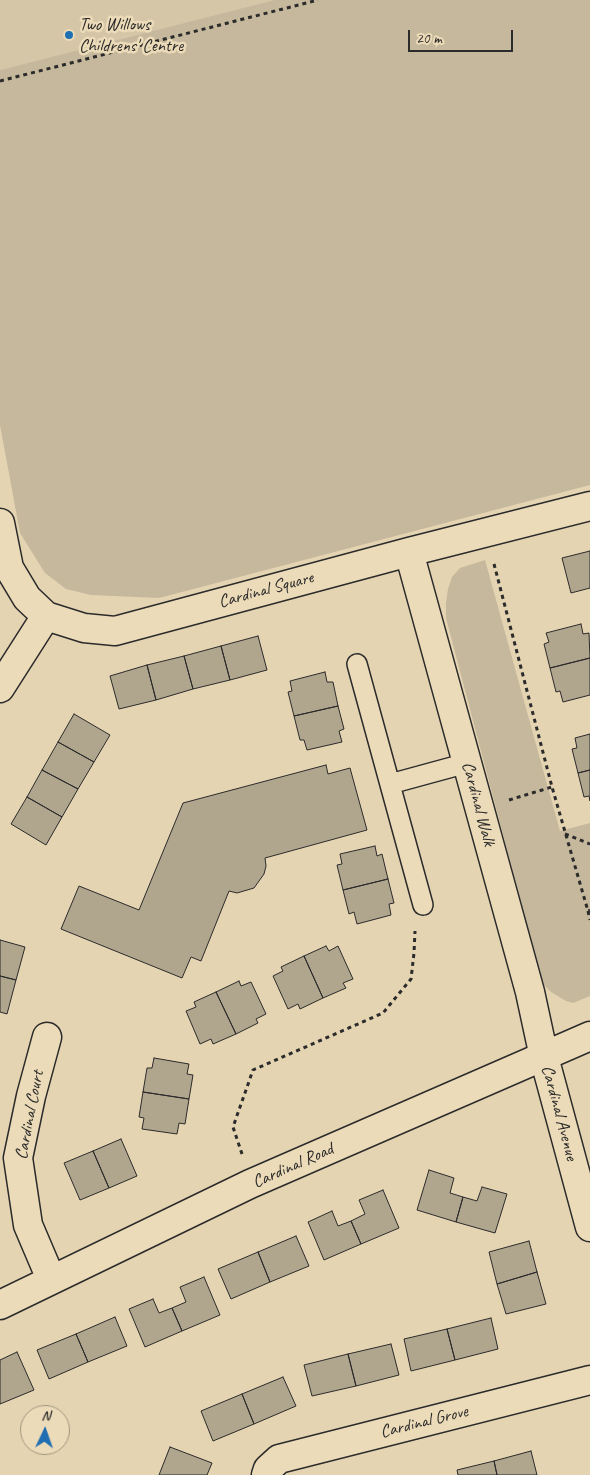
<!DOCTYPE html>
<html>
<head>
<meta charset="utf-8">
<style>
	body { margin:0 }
	#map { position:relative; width:590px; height:1475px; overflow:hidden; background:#e4d4b2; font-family:Caveat,sans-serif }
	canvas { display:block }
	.north { position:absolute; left:20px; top:1405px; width:50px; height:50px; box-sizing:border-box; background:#ecdbb8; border:1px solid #9f9580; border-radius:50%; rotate:3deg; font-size:14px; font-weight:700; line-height:20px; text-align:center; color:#2b2b2b }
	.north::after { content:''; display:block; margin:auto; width:18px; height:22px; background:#1f6fb2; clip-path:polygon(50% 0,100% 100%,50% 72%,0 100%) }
	.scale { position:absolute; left:408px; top:30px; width:105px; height:22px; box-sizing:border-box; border:2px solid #2b2b2b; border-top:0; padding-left:6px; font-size:15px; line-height:18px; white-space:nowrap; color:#2b2b2b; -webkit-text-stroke:4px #ecdbb8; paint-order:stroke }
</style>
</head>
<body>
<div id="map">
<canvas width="590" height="1475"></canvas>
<div class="north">N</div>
<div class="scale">20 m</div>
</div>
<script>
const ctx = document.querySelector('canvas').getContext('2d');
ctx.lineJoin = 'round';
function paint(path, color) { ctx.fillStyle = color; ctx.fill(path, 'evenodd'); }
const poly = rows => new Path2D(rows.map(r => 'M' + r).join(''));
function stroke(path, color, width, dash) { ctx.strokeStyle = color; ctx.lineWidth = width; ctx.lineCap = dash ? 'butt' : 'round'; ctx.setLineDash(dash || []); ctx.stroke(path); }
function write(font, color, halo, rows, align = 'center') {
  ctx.font = font + ' Caveat,sans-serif'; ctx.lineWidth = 5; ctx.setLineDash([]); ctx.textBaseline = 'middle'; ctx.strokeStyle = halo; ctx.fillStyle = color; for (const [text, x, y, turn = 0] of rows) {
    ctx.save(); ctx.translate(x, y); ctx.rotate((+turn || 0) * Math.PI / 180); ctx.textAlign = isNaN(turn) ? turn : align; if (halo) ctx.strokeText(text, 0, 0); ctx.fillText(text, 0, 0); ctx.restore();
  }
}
paint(poly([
	[0,0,274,0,0,70]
]), '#d4c6a7');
paint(poly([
	[274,0,590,0,590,485,159,598,91,595,66,589,45,573,20,533,0,425,0,70],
	[485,560,560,831,590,823,590,996,573,1003,566,1001,551,992,542,983,446,618,446,603,448,589,452,577,460,568]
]), '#c6b89c');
const building = poly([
	[590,551,590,588,571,593,562,558,590,551],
	[581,624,583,634,589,633,590,658,550,668,544,644,549,642,546,633,581,624],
	[258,636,267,670,230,680,221,646,258,636],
	[221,646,230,680,193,689,184,656,221,646],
	[184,656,193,689,156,700,147,665,184,656],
	[590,658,590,695,563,702,560,691,556,692,550,668,590,658],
	[147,665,156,700,119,709,110,676,147,665],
	[325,672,327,682,333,682,338,706,294,716,288,692,292,691,290,681,325,672],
	[338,706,344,729,339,731,342,742,307,750,304,740,300,740,294,716,338,706],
	[74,714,110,735,94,762,58,742,74,714],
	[590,734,590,770,578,773,572,749,577,748,575,738,590,734],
	[58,742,94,762,78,789,42,770,58,742],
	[326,765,328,774,350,768,367,830,265,858,266,866,264,874,254,888,237,893,229,891,201,961,191,957,182,978,61,929,79,886,139,910,183,803,326,765],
	[42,770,78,789,62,817,27,797,42,770],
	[590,770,590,801,589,796,584,797,578,773,590,770],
	[27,797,62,817,46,845,11,824,27,797],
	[375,846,377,856,382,854,388,879,343,890,337,865,342,864,340,854,375,846],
	[388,879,394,903,389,904,391,915,357,924,354,912,349,914,343,890,388,879],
	[0,940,25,947,16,980,0,976,0,940],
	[326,946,329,951,338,946,353,979,343,983,346,988,323,998,304,956,326,946],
	[304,956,323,998,300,1009,298,1004,288,1009,273,976,283,971,281,967,304,956],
	[0,976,16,980,7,1014,0,1012,0,976],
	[239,981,241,986,251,982,266,1014,256,1019,258,1023,236,1034,216,992,239,981],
	[216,992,236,1034,213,1044,211,1039,200,1044,186,1011,196,1007,194,1002,216,992],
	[154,1058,189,1064,187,1074,193,1075,189,1099,143,1092,147,1068,152,1068,154,1058],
	[143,1092,189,1099,185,1124,179,1123,177,1134,142,1129,144,1118,139,1117,143,1092],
	[121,1139,137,1176,109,1188,93,1151,121,1139],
	[93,1151,109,1188,80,1200,64,1163,93,1151],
	[429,1170,454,1178,450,1193,463,1197,456,1222,417,1210,429,1170],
	[482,1187,507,1194,495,1233,456,1222,463,1197,477,1201,482,1187],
	[383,1190,399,1228,361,1244,351,1221,365,1214,359,1200,383,1190],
	[332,1211,338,1226,351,1221,361,1244,324,1260,308,1222,332,1211],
	[296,1236,309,1266,270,1282,258,1252,296,1236],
	[529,1241,537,1272,497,1284,489,1252,529,1241],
	[258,1252,270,1282,231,1299,218,1269,258,1252],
	[537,1272,546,1304,506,1314,497,1284,537,1272],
	[204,1277,220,1315,182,1331,172,1308,186,1302,180,1287,204,1277],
	[153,1299,159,1313,172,1308,182,1331,145,1347,129,1309,153,1299],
	[115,1317,127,1346,88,1362,76,1334,115,1317],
	[491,1318,498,1349,455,1360,447,1329,491,1318],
	[447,1329,455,1360,411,1371,404,1339,447,1329],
	[76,1334,88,1362,49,1379,37,1350,76,1334],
	[391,1344,399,1375,356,1386,348,1354,391,1344],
	[17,1352,34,1390,0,1404,0,1360,17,1352],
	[348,1354,356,1386,312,1396,304,1365,348,1354],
	[283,1377,296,1406,254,1424,242,1394,283,1377],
	[242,1394,254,1424,213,1441,201,1411,242,1394],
	[170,1447,212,1463,207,1475,159,1475,170,1447],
	[531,1451,537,1475,497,1475,494,1461,531,1451],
	[494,1461,497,1475,458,1475,457,1470,494,1461]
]);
paint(building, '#b0a58d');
stroke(building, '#2b2b2b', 1);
const lane = poly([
	[357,664,423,905],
	[390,784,467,763]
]);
const street = poly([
	[0,523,9,568,27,598,46,616,84,628,115,631,409,552,590,506],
	[409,552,530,992,544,1057,590,1227],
	[0,688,46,616],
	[47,1037,31,1096,18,1158,28,1225,51,1279],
	[0,1305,250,1184,590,1036],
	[266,1475,268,1469,279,1459,590,1380]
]);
stroke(lane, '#2b2b2b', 22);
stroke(street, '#2b2b2b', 31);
stroke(poly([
	[0,81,318,0],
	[494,564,552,787,588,911,590,910],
	[509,800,552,787],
	[565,834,590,844],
	[588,911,590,920],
	[242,1154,233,1127,253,1070,383,1013,411,979,414,953,415,931]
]), '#2b2b2b', 3, [4, 4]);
stroke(lane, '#ecdbb8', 19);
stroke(street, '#ecdbb8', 28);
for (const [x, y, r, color] of [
	[69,35,5,"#1f6fb2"]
]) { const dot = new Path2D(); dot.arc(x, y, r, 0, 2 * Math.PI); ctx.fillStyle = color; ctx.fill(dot); stroke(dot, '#ecdbb8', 2); }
write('18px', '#2b2b2b', '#ecdbb8', [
	["Two Willows",79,25],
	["Childrens' Centre",79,46]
], 'left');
write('18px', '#2b2b2b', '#ecdbb8', [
	["Cardinal Square",266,590,-15],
	["Cardinal Walk",478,804,75],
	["Cardinal Avenue",559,1113,75],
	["Cardinal Court",30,1115,-79],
	["Cardinal Road",293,1166,-24],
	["Cardinal Grove",424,1422,-14]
]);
</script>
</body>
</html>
